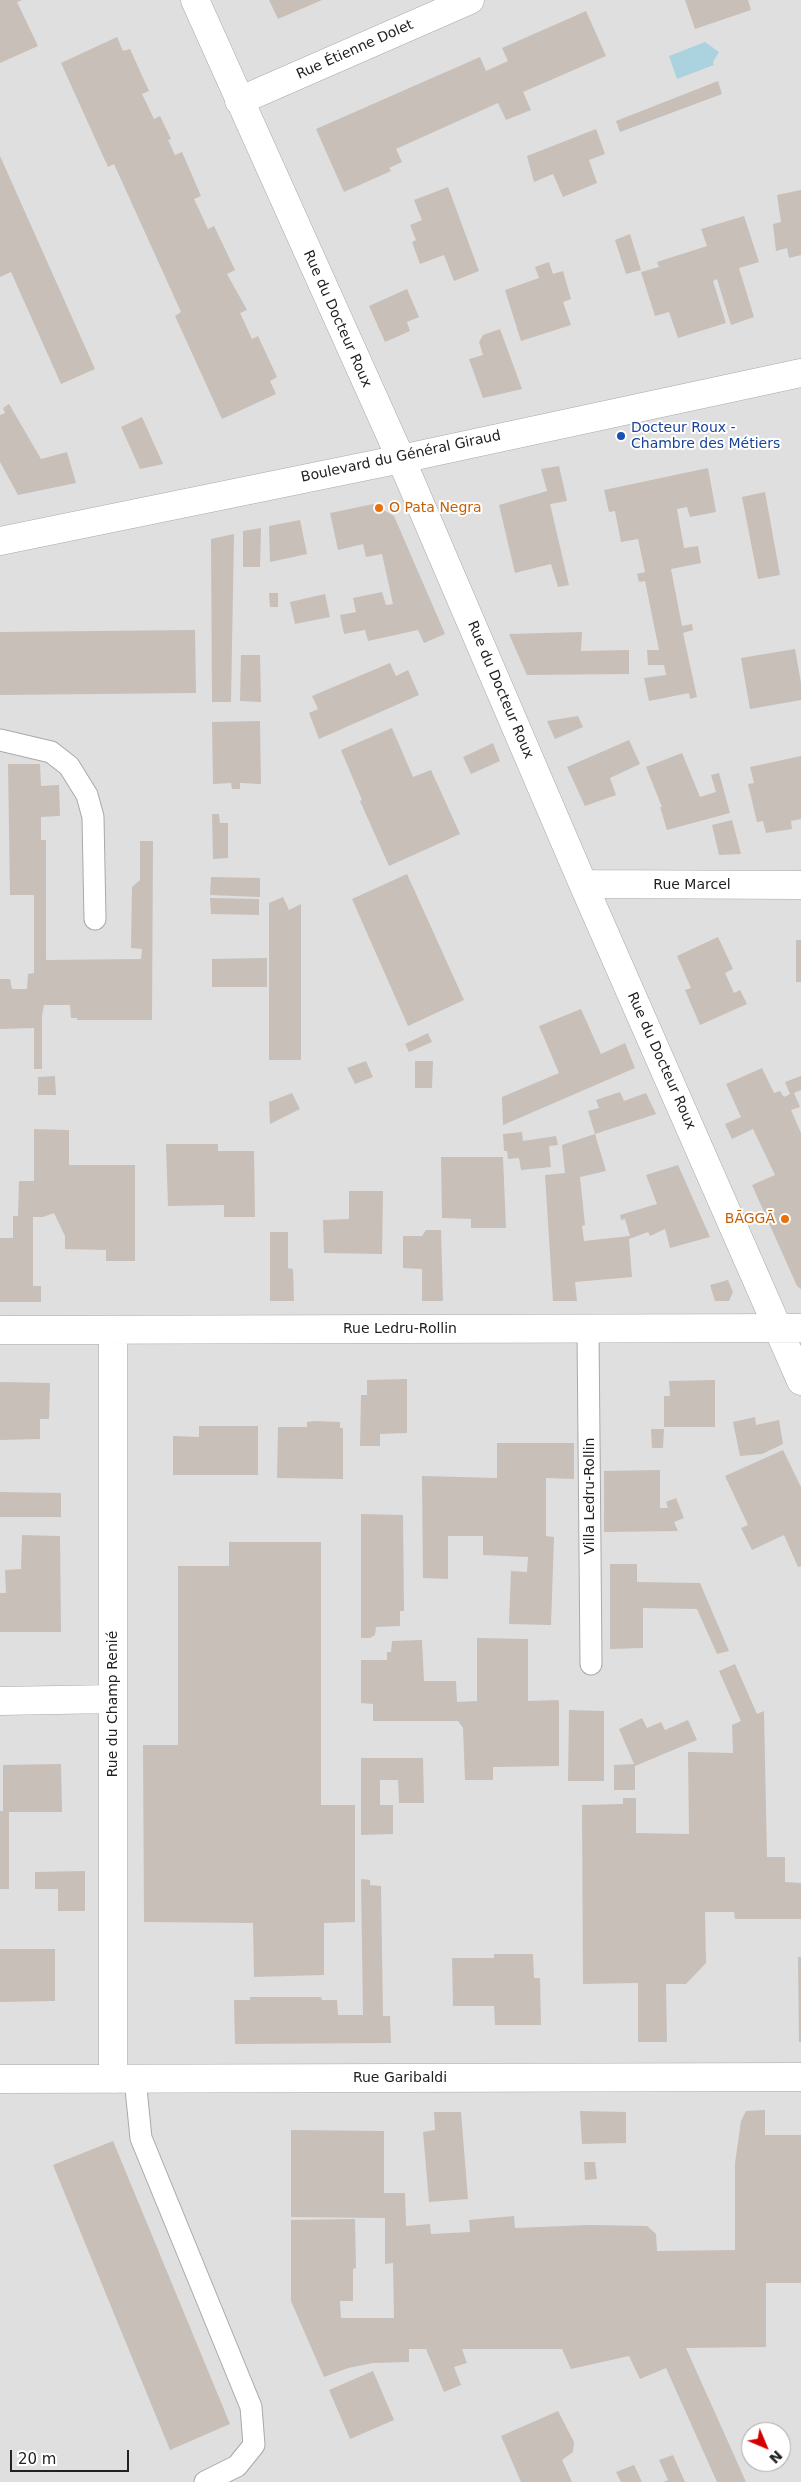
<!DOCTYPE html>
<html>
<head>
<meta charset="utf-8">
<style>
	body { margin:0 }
	#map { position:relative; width:801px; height:2482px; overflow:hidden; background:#f2efe9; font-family:"DejaVu Sans",sans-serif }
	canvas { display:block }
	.north { position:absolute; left:741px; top:2422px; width:50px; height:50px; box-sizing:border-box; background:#fff; border:1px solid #a7a7a7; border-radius:50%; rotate:135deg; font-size:14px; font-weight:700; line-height:20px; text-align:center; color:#222 }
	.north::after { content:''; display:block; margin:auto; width:18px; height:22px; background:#d40000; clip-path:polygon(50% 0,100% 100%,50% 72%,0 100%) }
	.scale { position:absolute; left:10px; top:2450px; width:119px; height:22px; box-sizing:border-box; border:2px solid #222; border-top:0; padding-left:6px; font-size:15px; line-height:18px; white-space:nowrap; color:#222; -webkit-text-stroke:4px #fff; paint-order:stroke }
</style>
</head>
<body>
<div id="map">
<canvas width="801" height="2482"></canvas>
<div class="north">N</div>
<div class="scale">20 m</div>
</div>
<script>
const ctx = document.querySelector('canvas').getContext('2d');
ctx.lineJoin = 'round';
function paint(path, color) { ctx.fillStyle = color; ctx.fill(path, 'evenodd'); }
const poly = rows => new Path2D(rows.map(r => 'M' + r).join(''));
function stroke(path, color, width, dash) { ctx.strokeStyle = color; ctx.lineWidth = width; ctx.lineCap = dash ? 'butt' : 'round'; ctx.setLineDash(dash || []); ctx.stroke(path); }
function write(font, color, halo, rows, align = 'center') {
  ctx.font = font + ' "DejaVu Sans",sans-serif'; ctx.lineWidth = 4; ctx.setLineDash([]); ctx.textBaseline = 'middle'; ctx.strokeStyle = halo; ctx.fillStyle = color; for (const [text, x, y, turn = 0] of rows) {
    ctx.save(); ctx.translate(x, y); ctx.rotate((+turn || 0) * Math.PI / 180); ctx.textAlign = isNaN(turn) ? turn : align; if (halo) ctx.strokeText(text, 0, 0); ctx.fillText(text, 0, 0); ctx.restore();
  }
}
paint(poly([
	[0,0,801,0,801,2482,0,2482],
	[751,2432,781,2432,781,2462,751,2462]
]), '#e0dfdf');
paint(poly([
	[705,42,719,52,713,62,714,65,677,79,669,56]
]), '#aad3df');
paint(poly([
	[0,0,22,0,17,2,38,46,0,63],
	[269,0,322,0,278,19],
	[685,0,748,0,751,10,695,29],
	[586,11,606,56,523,92,531,110,506,120,498,103,396,149,402,162,389,168,391,171,344,192,316,129,480,57,486,71,508,61,502,48],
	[117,37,123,51,130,49,149,91,142,94,154,119,160,116,171,139,168,140,175,155,182,152,201,196,194,199,208,229,214,226,235,270,227,274,247,310,240,313,252,339,258,336,277,377,270,381,276,394,222,419,175,316,181,312,114,164,108,167,61,63],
	[718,81,722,94,620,132,616,121],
	[596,129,605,154,589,160,597,183,563,197,553,174,534,182,527,156],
	[0,156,95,369,61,384,11,272,0,277],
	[448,187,479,271,454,281,444,255,420,264,412,242,416,240,410,225,422,220,414,200],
	[801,190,801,255,789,258,787,248,776,251,773,224,781,222,777,195],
	[744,216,759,262,739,268,754,317,731,325,717,279,713,281,726,323,678,338,669,312,655,316,641,272,659,267,657,262,707,246,701,229],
	[630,234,641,270,626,274,615,240],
	[549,262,553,274,563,271,571,299,563,302,571,325,521,341,505,290,539,278,535,267],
	[407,289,419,317,407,322,410,331,385,342,369,306],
	[500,329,522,389,483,398,469,359,483,355,479,342,483,335],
	[9,404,41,459,67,452,76,483,18,495,0,462,0,415,5,413,3,408],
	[142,417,163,464,140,469,121,427],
	[559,466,567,501,550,504,569,585,558,587,551,564,515,573,499,505,547,491,541,469],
	[708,468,716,512,690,517,687,507,677,509,684,548,698,546,701,563,671,569,682,626,692,624,693,630,683,633,697,697,690,699,689,693,649,701,644,678,666,675,664,665,648,665,647,650,659,650,645,581,639,582,637,574,645,572,638,539,621,542,615,511,609,512,604,490],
	[765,492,780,575,758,579,742,497],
	[373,504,394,516,445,634,424,643,418,630,368,641,365,630,344,634,340,615,356,612,353,598,382,592,386,605,393,604,382,554,366,557,363,544,338,550,330,513],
	[300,520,307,554,270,562,269,526],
	[261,528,260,567,243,567,243,531],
	[234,534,231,702,212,702,211,539],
	[269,593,278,593,278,607,270,607],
	[325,594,330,617,295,624,290,602],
	[195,630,196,693,0,695,0,632],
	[582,632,581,651,629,650,629,674,527,675,509,634],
	[795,649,801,683,801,700,750,709,741,658],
	[241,655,260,655,261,702,240,701],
	[390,663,396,676,408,670,419,695,319,739,309,713,318,709,312,696],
	[578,716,583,727,555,739,547,721],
	[260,721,261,784,240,783,240,789,232,789,231,783,213,784,212,722],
	[392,728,413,777,431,770,460,834,389,866,360,801,362,800,341,750],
	[629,740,640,764,610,778,616,795,585,806,567,767],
	[493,743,500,761,471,774,463,757],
	[682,753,700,797,716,792,711,775,719,773,730,813,667,830,660,807,662,807,646,767],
	[801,756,801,819,791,821,792,829,766,833,763,821,757,822,748,784,754,783,750,767],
	[8,764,40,764,41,786,59,785,60,816,41,817,41,840,46,840,46,960,141,959,142,949,131,948,132,887,140,880,140,841,153,841,152,1020,77,1020,77,1018,71,1018,70,1005,44,1005,42,1016,42,1069,34,1069,34,1028,0,1029,0,979,10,979,12,989,27,989,28,974,34,973,34,895,10,895],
	[212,814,219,814,220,823,228,823,228,858,213,859],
	[732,820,741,854,719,855,712,825],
	[407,874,464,1000,408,1026,352,899],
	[211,877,260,878,260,897,210,895],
	[283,897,289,910,301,904,301,1060,269,1060,269,903],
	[210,898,259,899,259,915,211,914],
	[718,937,733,969,725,973,734,993,740,990,747,1004,700,1025,685,990,691,988,677,956],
	[796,940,801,940,801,982,796,982],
	[267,958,267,987,212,987,212,959],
	[581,1009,601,1054,625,1043,635,1068,503,1125,502,1097,559,1073,539,1026],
	[428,1033,432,1042,409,1052,405,1044],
	[366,1061,373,1077,355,1084,347,1068],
	[415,1061,433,1061,432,1088,415,1088],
	[762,1068,774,1093,780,1091,784,1097,790,1094,785,1082,801,1076,801,1090,794,1093,800,1107,791,1110,801,1133,801,1289,797,1286,752,1185,775,1175,753,1129,732,1139,725,1124,741,1117,726,1084],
	[55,1076,56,1095,38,1095,38,1077],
	[620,1092,624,1101,646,1093,656,1114,595,1134,588,1111,599,1108,596,1100],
	[292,1093,300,1109,270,1124,269,1102],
	[34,1129,69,1130,69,1165,135,1165,135,1261,106,1261,106,1250,65,1249,65,1236,54,1213,43,1217,33,1217,33,1286,41,1286,41,1302,0,1302,0,1238,13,1238,13,1216,18,1216,19,1181,34,1181],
	[522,1132,523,1141,556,1136,558,1145,549,1146,551,1167,521,1170,519,1158,508,1159,507,1151,504,1151,503,1134],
	[595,1134,606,1171,580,1177,585,1225,582,1226,584,1241,630,1236,625,1219,621,1220,620,1215,657,1204,646,1175,678,1165,710,1237,670,1248,665,1229,650,1236,648,1232,629,1239,632,1277,575,1282,577,1301,553,1301,545,1175,565,1173,562,1145],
	[166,1144,218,1144,218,1151,254,1151,255,1217,224,1217,224,1205,168,1206],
	[441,1157,503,1157,506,1228,471,1228,471,1219,442,1218],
	[349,1191,383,1191,382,1254,324,1253,323,1220,349,1219],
	[426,1230,441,1230,443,1301,422,1301,422,1269,403,1268,403,1236,422,1236],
	[270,1232,288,1232,288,1268,293,1269,294,1301,270,1301],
	[728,1280,733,1292,729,1301,715,1301,710,1285],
	[407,1379,407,1433,380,1434,380,1446,360,1446,361,1395,367,1395,367,1380],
	[715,1380,715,1427,664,1427,664,1396,670,1396,669,1381],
	[0,1382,50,1383,49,1419,40,1419,40,1439,0,1440],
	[755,1417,756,1425,779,1420,783,1444,762,1454,740,1456,733,1422],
	[315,1421,340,1422,340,1428,343,1428,343,1479,277,1478,278,1427,307,1427,307,1422],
	[199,1426,258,1426,258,1475,173,1475,173,1436,199,1437],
	[651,1429,664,1429,663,1448,652,1448],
	[497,1443,574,1443,574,1479,546,1478,546,1536,554,1537,551,1625,509,1624,511,1571,527,1572,528,1557,483,1555,483,1536,448,1536,448,1579,423,1578,422,1476,497,1478],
	[783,1450,801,1487,801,1566,798,1567,784,1535,752,1550,741,1528,748,1525,725,1476],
	[660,1470,660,1508,668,1508,666,1502,676,1498,684,1518,674,1522,678,1531,604,1532,604,1471],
	[0,1492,61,1493,61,1517,0,1517],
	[361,1514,403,1515,404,1611,400,1611,400,1626,376,1627,375,1635,370,1638,361,1638],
	[22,1535,60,1536,61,1632,0,1632,0,1593,6,1593,5,1570,21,1569],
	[229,1542,321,1542,321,1805,355,1805,355,1922,324,1923,324,1975,254,1977,253,1923,144,1922,143,1745,178,1745,178,1566,229,1566],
	[610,1564,637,1564,637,1582,700,1583,729,1651,717,1654,697,1609,643,1608,643,1648,610,1649],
	[477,1638,528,1639,528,1701,558,1700,559,1702,559,1766,493,1767,493,1780,465,1780,463,1728,458,1721,373,1721,373,1704,361,1703,361,1660,387,1660,387,1652,391,1652,392,1641,422,1640,424,1681,456,1681,457,1702,477,1701],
	[735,1664,757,1714,764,1711,767,1857,785,1857,785,1882,801,1883,801,1919,735,1919,734,1912,705,1912,706,1963,686,1984,666,1984,667,2042,638,2042,638,1983,583,1984,582,1805,623,1804,623,1798,636,1798,636,1833,689,1834,688,1752,733,1753,732,1725,741,1721,719,1671],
	[569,1710,604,1711,604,1781,568,1781],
	[642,1718,647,1728,661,1722,665,1730,688,1720,697,1740,635,1766,635,1790,614,1790,614,1765,634,1764,619,1729],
	[361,1758,423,1758,424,1803,399,1803,398,1780,380,1780,380,1805,393,1805,393,1834,361,1835],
	[61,1764,62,1812,9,1812,9,1889,0,1889,0,1811,3,1811,3,1765],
	[85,1871,85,1911,58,1911,58,1889,35,1889,35,1872],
	[361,1879,370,1880,370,1885,381,1886,383,2016,390,2016,391,2043,235,2044,234,2000,250,2000,250,1997,321,1997,322,2000,337,2000,338,2015,363,2015],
	[0,1949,55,1949,55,2001,0,2002],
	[494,1954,533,1954,534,1978,540,1978,541,2025,495,2025,494,2006,453,2006,452,1958,494,1958],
	[798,1957,801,1957,801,2042,799,2042],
	[765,2110,765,2135,801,2135,801,2283,766,2283,766,2347,686,2348,746,2482,717,2482,666,2368,640,2379,629,2356,571,2369,562,2349,462,2349,467,2363,454,2367,461,2385,444,2392,426,2349,409,2349,409,2362,373,2363,348,2368,324,2377,291,2301,291,2220,355,2219,356,2268,353,2269,353,2301,340,2301,341,2318,394,2318,393,2263,385,2264,385,2218,291,2217,291,2130,384,2131,384,2193,405,2193,406,2226,430,2224,431,2234,470,2232,469,2220,514,2216,515,2228,589,2225,647,2226,656,2234,657,2251,735,2250,735,2163,741,2121,746,2111],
	[580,2111,626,2112,626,2143,582,2144],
	[434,2112,461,2112,468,2199,429,2202,423,2132,435,2130],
	[113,2141,230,2424,170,2450,53,2165],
	[584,2162,595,2162,597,2179,585,2180],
	[373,2371,394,2420,350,2439,329,2390],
	[558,2411,574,2442,573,2452,562,2460,572,2482,521,2482,501,2436],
	[673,2455,685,2482,663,2482,668,2480,659,2460],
	[634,2465,642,2482,621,2482,616,2472]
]), '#c7bfb8');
const service = poly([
	[0,740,51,752,69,766,87,795,93,817,95,919],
	[588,1329,591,1664],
	[135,2079,141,2138,251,2407,254,2445,237,2466,205,2482]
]);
const minor = poly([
	[195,0,401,459,583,884,801,1381],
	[239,101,470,0],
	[0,541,401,459,801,373],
	[583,884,801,885],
	[0,1330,801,1328],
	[0,1701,113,1699],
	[0,2079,801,2077],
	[113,2079,113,1330]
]);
stroke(service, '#a9a9a9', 23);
stroke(minor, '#a9a9a9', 29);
stroke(service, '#fff', 21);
stroke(minor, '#fff', 28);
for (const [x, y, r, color] of [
	[621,436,5,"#1a4fb4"],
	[379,508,5,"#e8710a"],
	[785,1219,5,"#e8710a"]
]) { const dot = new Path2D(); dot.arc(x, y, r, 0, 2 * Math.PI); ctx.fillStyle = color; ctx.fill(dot); stroke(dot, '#fff', 2); }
write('14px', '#222', '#fff', [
	["Rue Étienne Dolet",355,50,-24],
	["Rue du Docteur Roux",337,319,66],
	["Boulevard du Général Giraud",401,457,-12],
	["Rue du Docteur Roux",500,690,67],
	["Rue Marcel",692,885],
	["Rue du Docteur Roux",661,1061,66],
	["Rue Ledru-Rollin",400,1329],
	["Villa Ledru-Rollin",590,1496,-90],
	["Rue du Champ Renié",113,1704,-90],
	["Rue Garibaldi",400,2078]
]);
write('14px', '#164399', '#fff', [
	["Docteur Roux -",631,428],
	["Chambre des Métiers",631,444]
], 'left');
write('14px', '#c56008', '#fff', [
	["O Pata Negra",389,508],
	["BĀGGĀ",775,1219,"right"]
], 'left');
</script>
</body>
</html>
